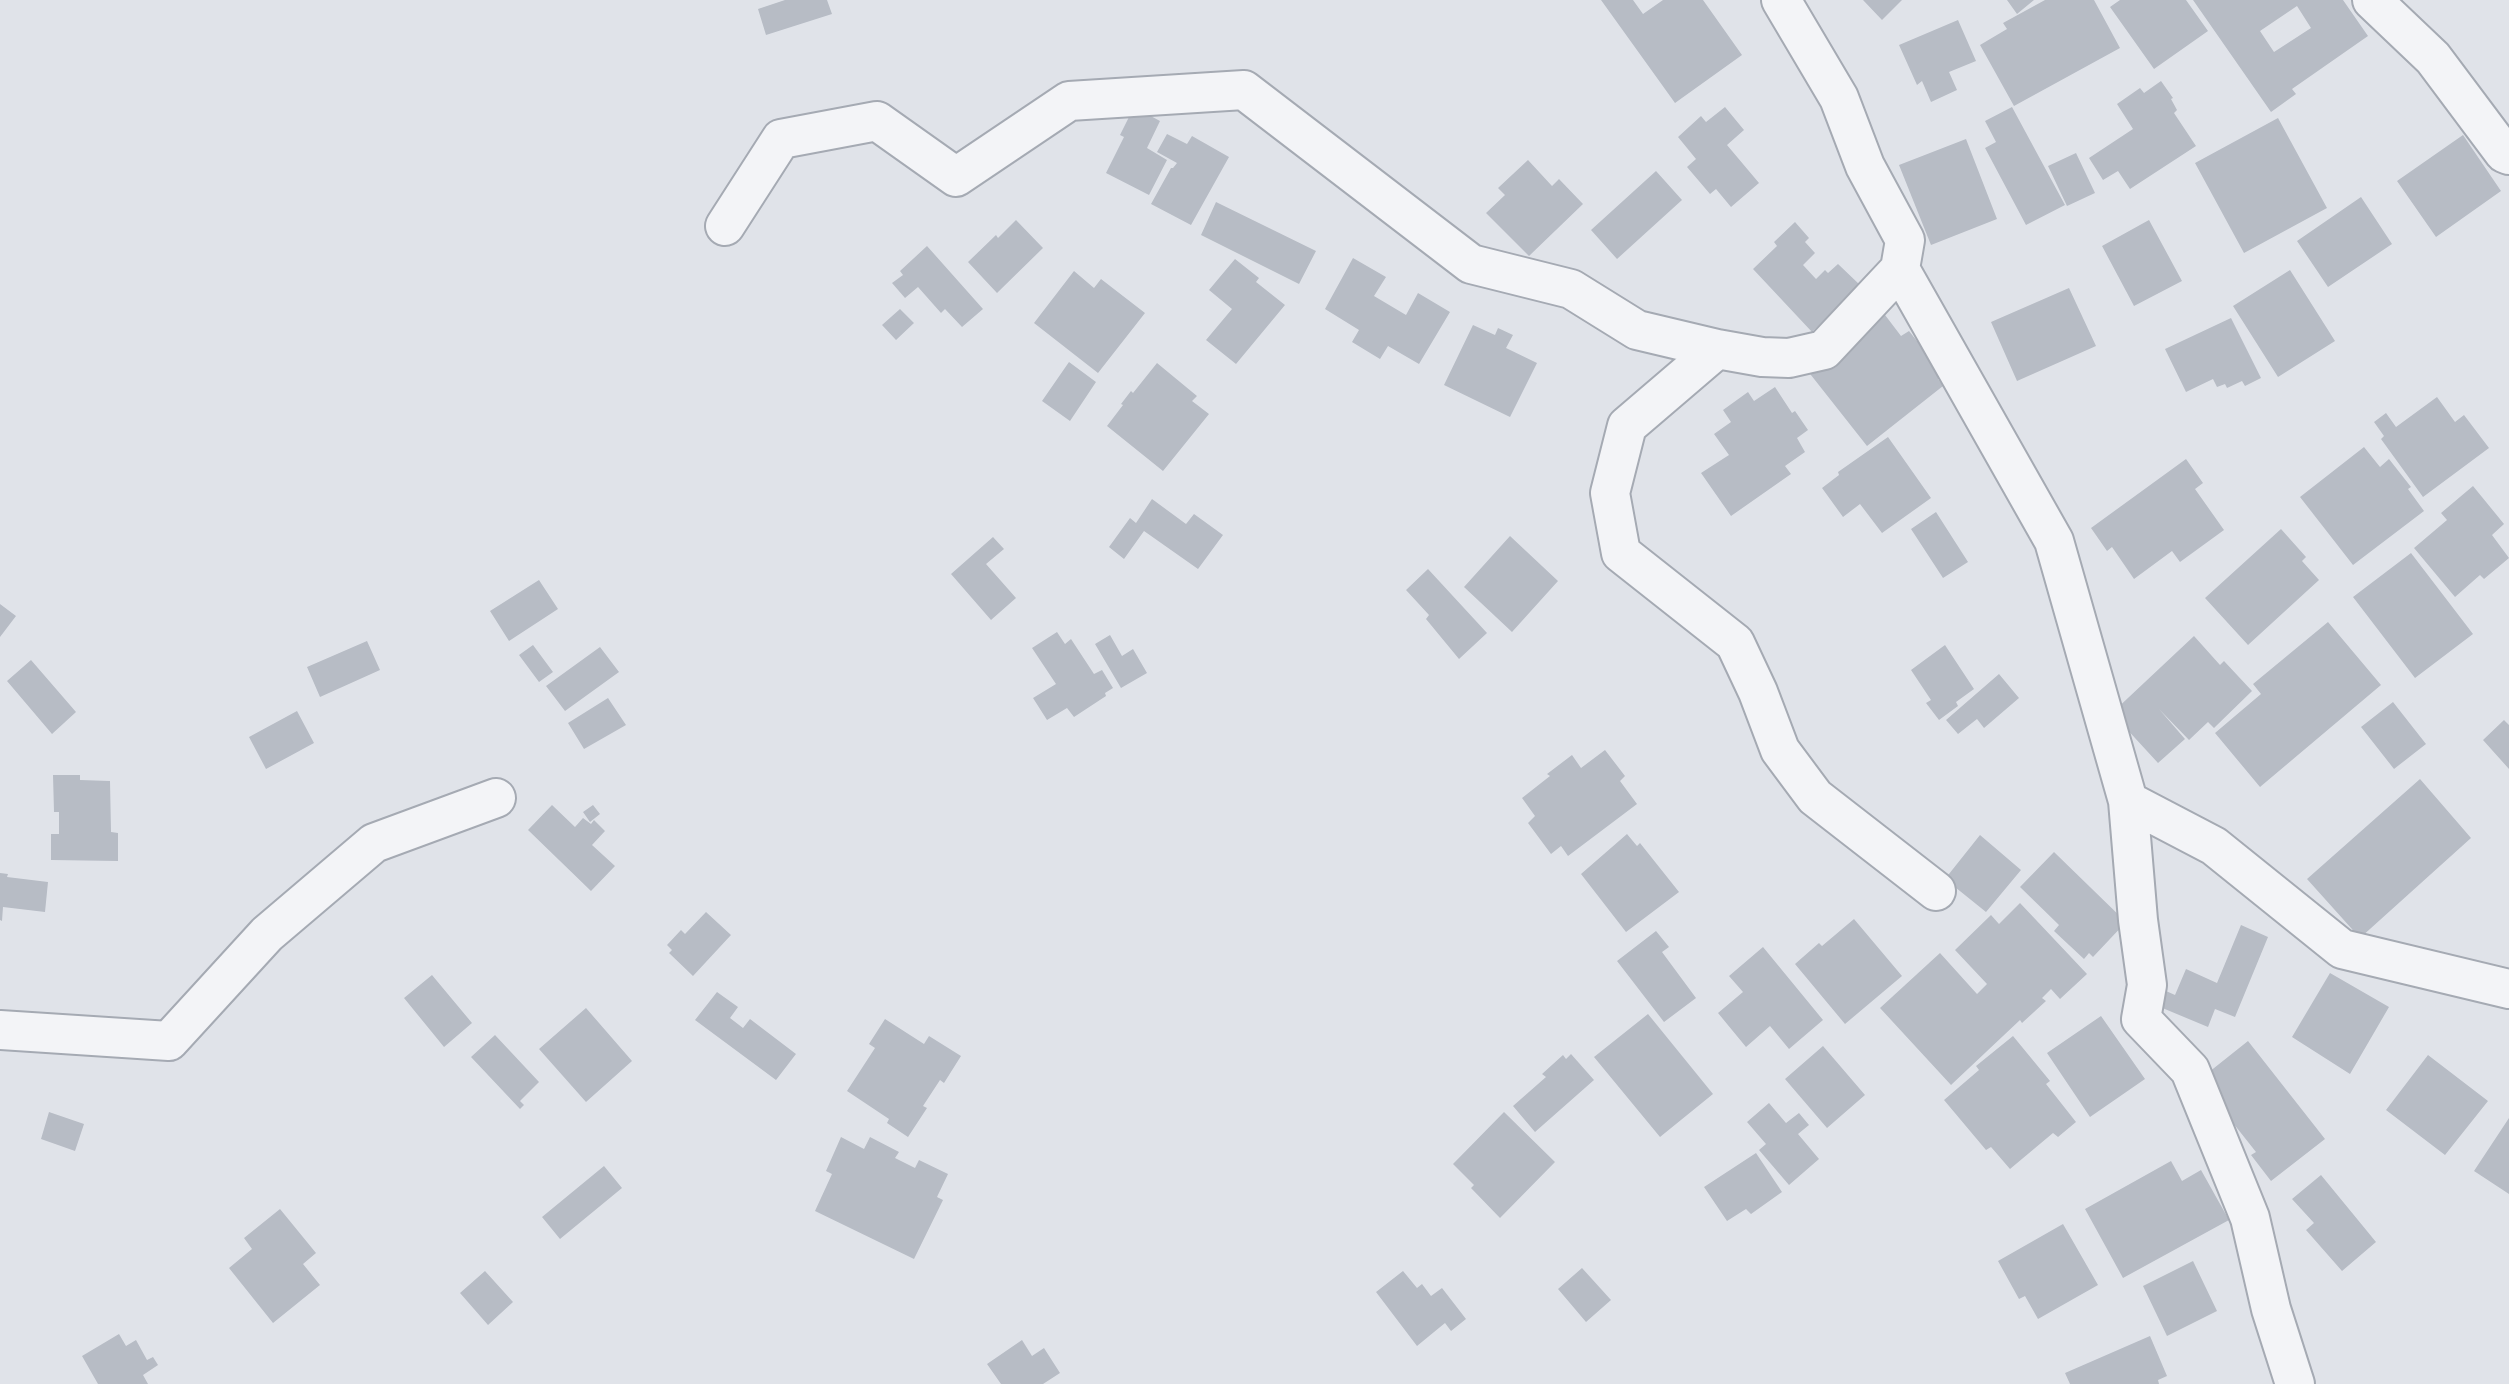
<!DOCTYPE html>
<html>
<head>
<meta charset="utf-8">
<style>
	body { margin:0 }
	canvas { display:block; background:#e0e3e9 }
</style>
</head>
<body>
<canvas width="2509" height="1384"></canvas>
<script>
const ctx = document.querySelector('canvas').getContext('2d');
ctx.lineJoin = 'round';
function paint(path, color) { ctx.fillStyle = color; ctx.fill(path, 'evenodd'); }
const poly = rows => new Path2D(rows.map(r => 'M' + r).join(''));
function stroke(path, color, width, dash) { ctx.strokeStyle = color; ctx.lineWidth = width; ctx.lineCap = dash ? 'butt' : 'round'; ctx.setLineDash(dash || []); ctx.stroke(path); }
paint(poly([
	[785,0,827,0,832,14,766,35,758,9],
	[1601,0,1633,0,1643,14,1663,0,1703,0,1742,55,1675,103],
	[1863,0,1902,0,1882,20],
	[2007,0,2034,0,2017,14],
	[2045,0,2094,0,2120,48,2014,106,1980,45,2007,29,2003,23],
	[2120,0,2186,0,2208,31,2154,69,2110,7],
	[2193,0,2343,0,2368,36,2292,89,2296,94,2271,112],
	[2297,6,2311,28,2274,52,2260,31],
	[1958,20,1976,61,1949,72,1957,90,1931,102,1922,81,1917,85,1899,45],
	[2161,81,2173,98,2171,99,2177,110,2174,113,2196,146,2130,189,2118,171,2103,180,2089,158,2133,129,2117,104,2140,88,2144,93],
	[1134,107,1160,121,1147,148,1167,160,1149,195,1106,173,1124,137,1120,135],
	[1725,107,1744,130,1727,145,1759,183,1731,207,1716,189,1710,194,1687,167,1696,159,1678,137,1701,116,1706,122],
	[2012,107,2065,205,2026,225,1985,148,1996,142,1985,121],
	[2278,118,2327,208,2244,253,2195,163],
	[1167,134,1187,144,1192,136,1229,157,1191,225,1151,204,1171,168,1173,168,1177,163,1157,152],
	[2463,135,2501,191,2436,237,2397,181],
	[1966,139,1997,219,1931,245,1899,165],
	[2076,153,2095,193,2067,206,2048,166],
	[1528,160,1552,186,1559,179,1583,204,1529,256,1486,213,1505,195,1498,188],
	[1656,171,1682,200,1617,259,1591,230],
	[2361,197,2392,244,2328,287,2297,241],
	[1216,202,1316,251,1299,284,1201,235],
	[1016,220,1043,248,997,293,968,262,996,235,998,238],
	[2149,220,2182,281,2134,306,2102,246],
	[1795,222,1809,238,1805,242,1815,253,1803,265,1816,279,1825,270,1828,273,1838,264,1860,285,1812,332,1753,269,1777,246,1774,242],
	[927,246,983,309,962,327,945,309,941,313,918,287,905,298,892,283,903,275,900,271],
	[1353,258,1386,277,1374,296,1406,315,1418,293,1450,312,1419,364,1388,346,1380,359,1352,342,1359,330,1325,309],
	[1235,259,1259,278,1256,282,1285,305,1236,364,1206,340,1232,309,1209,290],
	[2290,270,2335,341,2278,377,2233,306],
	[1074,271,1094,288,1101,279,1145,313,1098,373,1034,323],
	[2069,288,2096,346,2017,381,1991,322],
	[900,309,914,323,896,340,882,325],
	[1882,311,1901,336,1909,331,1944,375,1938,379,1943,386,1867,446,1807,370],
	[2231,318,2261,378,2245,386,2242,381,2227,388,2225,384,2217,387,2213,379,2186,392,2165,349],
	[1473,325,1495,335,1498,328,1513,335,1506,348,1537,363,1510,417,1444,385],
	[1069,362,1096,382,1070,421,1042,401],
	[1157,363,1197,396,1192,401,1209,414,1163,471,1107,426,1123,405,1121,404,1131,391,1133,393],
	[1775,387,1792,413,1795,411,1808,430,1797,438,1805,452,1785,466,1791,474,1731,516,1701,473,1729,455,1714,434,1731,422,1723,410,1748,392,1754,401],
	[2437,397,2455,422,2464,415,2489,448,2423,497,2381,439,2384,436,2374,422,2386,413,2396,427],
	[1888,437,1931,498,1882,533,1860,504,1843,517,1822,488,1839,475,1838,472],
	[2364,447,2380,467,2389,459,2411,487,2408,489,2424,511,2353,565,2300,497],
	[2186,459,2203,483,2195,489,2224,530,2180,562,2172,551,2134,579,2112,547,2107,551,2091,528],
	[2473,486,2504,524,2492,535,2509,558,2484,579,2480,575,2455,597,2414,548,2447,520,2441,513],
	[1152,499,1186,524,1194,514,1223,535,1198,569,1144,531,1124,559,1109,547,1130,518,1136,523],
	[1936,512,1968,562,1943,578,1911,529],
	[2281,529,2306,557,2302,561,2319,580,2248,645,2205,598],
	[1510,536,1558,581,1512,632,1464,587],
	[993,537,1004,549,986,564,1016,598,991,620,951,574],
	[2411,553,2473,634,2415,678,2353,597],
	[1428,569,1487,633,1459,659,1426,619,1429,615,1406,590],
	[539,580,558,609,509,641,490,611],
	[0,604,16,616,0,637],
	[2328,622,2381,685,2260,787,2215,733,2261,694,2253,684],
	[1057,632,1065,644,1071,639,1094,674,1102,670,1113,688,1105,693,1106,696,1074,717,1067,708,1047,720,1033,698,1056,684,1032,648],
	[1110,635,1122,656,1133,649,1147,673,1121,688,1095,644],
	[2194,636,2220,665,2224,661,2252,691,2214,728,2208,722,2189,740,2159,709,2185,739,2158,763,2112,713],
	[367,641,380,670,320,697,307,667],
	[533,645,553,672,539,682,519,655],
	[1945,645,1974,689,1956,702,1958,706,1939,720,1926,703,1931,700,1911,670],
	[600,647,619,672,565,711,546,686],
	[31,660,76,712,52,734,7,681],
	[1999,674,2019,698,1984,728,1977,719,1958,734,1946,720],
	[608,698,626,725,584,749,568,723],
	[2393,702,2426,744,2394,769,2361,727],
	[297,711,314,743,266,769,249,737],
	[2504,720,2509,725,2509,769,2483,740],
	[1605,750,1625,776,1620,781,1637,804,1568,856,1561,846,1551,854,1528,823,1535,816,1522,798,1550,776,1547,774,1572,755,1581,768],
	[53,775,80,775,80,780,110,781,111,832,118,833,118,861,51,860,51,834,59,834,59,812,54,812],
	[2420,779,2471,838,2360,938,2307,879],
	[552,805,575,827,583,818,591,824,594,820,605,831,592,845,615,866,591,891,528,830],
	[593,805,600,814,590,822,583,812],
	[1627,834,1637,846,1640,843,1679,892,1626,932,1581,874],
	[1980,835,2021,870,1986,912,1945,879],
	[2054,852,2126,922,2093,957,2089,953,2084,959,2054,931,2059,925,2020,887],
	[0,873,8,874,7,877,48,882,45,912,3,907,2,921,0,920],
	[2020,903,2087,974,2060,999,2051,989,2042,998,2046,1001,2022,1023,2020,1020,1951,1085,1880,1008,1940,953,1977,994,1987,984,1955,950,1991,915,1999,924],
	[706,912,731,935,693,976,669,953,672,950,667,945,681,930,685,934],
	[1854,919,1902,976,1845,1024,1795,964,1819,943,1822,946],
	[2241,925,2268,937,2235,1017,2215,1009,2208,1027,2160,1007,2166,991,2175,995,2186,969,2217,983],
	[1656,931,1669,947,1662,952,1696,998,1664,1022,1617,961],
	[1763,947,1823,1020,1789,1049,1770,1026,1746,1047,1718,1013,1743,992,1729,976],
	[2330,973,2389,1007,2350,1074,2292,1037],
	[432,975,472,1023,444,1047,404,998],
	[717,992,738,1007,730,1018,743,1028,750,1019,796,1054,776,1080,695,1020],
	[586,1008,632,1061,586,1102,539,1049],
	[1648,1014,1713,1094,1660,1137,1594,1057],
	[2101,1016,2145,1079,2090,1117,2047,1053],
	[885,1019,924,1044,929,1036,961,1056,944,1083,940,1080,923,1106,927,1108,908,1137,887,1123,889,1119,847,1091,875,1048,869,1044],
	[495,1035,539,1082,520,1101,524,1105,520,1109,471,1057],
	[2013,1036,2050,1081,2046,1084,2076,1122,2058,1137,2053,1133,2010,1169,1991,1147,1986,1150,1944,1100,1979,1070,1976,1066],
	[2248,1041,2325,1139,2271,1181,2251,1155,2256,1152,2199,1080],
	[1823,1046,1865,1095,1827,1128,1785,1079],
	[1571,1054,1594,1080,1535,1132,1513,1106,1546,1077,1542,1074,1563,1055,1566,1059],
	[2428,1055,2488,1101,2445,1155,2386,1110],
	[1769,1103,1786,1123,1799,1113,1809,1125,1798,1134,1819,1159,1789,1185,1759,1150,1766,1144,1747,1122],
	[49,1112,84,1124,75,1151,41,1139],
	[1504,1112,1555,1162,1500,1218,1471,1188,1474,1185,1453,1164],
	[2509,1118,2509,1194,2474,1171],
	[841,1137,864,1149,870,1137,899,1152,895,1158,915,1168,919,1160,948,1174,937,1197,943,1200,914,1259,815,1211,832,1174,826,1171],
	[1756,1153,1782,1192,1751,1214,1746,1209,1727,1221,1704,1187],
	[2171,1161,2182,1181,2201,1170,2229,1220,2123,1278,2085,1209],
	[604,1166,622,1188,560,1239,542,1217],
	[2321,1175,2376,1242,2342,1271,2306,1230,2314,1223,2292,1199],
	[280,1209,316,1253,303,1264,320,1285,273,1323,229,1268,252,1249,244,1238],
	[2063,1224,2098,1285,2038,1319,2025,1296,2019,1299,1998,1261],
	[2193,1261,2217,1311,2167,1336,2143,1286],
	[1582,1268,1611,1300,1586,1322,1558,1289],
	[485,1271,513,1302,488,1325,460,1293],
	[1403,1271,1417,1288,1422,1284,1431,1296,1442,1288,1466,1319,1451,1331,1445,1323,1417,1346,1376,1292],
	[119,1334,126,1346,136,1340,147,1360,153,1357,158,1365,143,1375,148,1384,98,1384,82,1356],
	[2150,1336,2167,1376,2158,1380,2159,1384,2070,1384,2065,1373],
	[1022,1340,1032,1356,1044,1348,1060,1373,1043,1384,1001,1384,987,1364]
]), '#b7bcc5');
const minor = poly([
	[1781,0,1839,98,1865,166,1905,240,1900,269,1824,350,1789,358,1762,357,1717,349,1627,426,1610,493,1621,553,1735,643,1758,692,1780,750,1815,797,1936,891],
	[2372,0,2433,58,2504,153,2509,155],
	[725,226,781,139,877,121,956,177,1069,101,1244,90,1471,264,1571,289,1637,330,1717,349],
	[1900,269,2054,541,2128,801,2214,846,2342,949,2509,989],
	[2128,801,2138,920,2147,985,2141,1019,2190,1070,2250,1218,2271,1309,2295,1384],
	[0,1030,169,1041,267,934,374,843,496,798]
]);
stroke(minor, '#a5aab3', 42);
stroke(minor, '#f3f4f7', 38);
</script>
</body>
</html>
